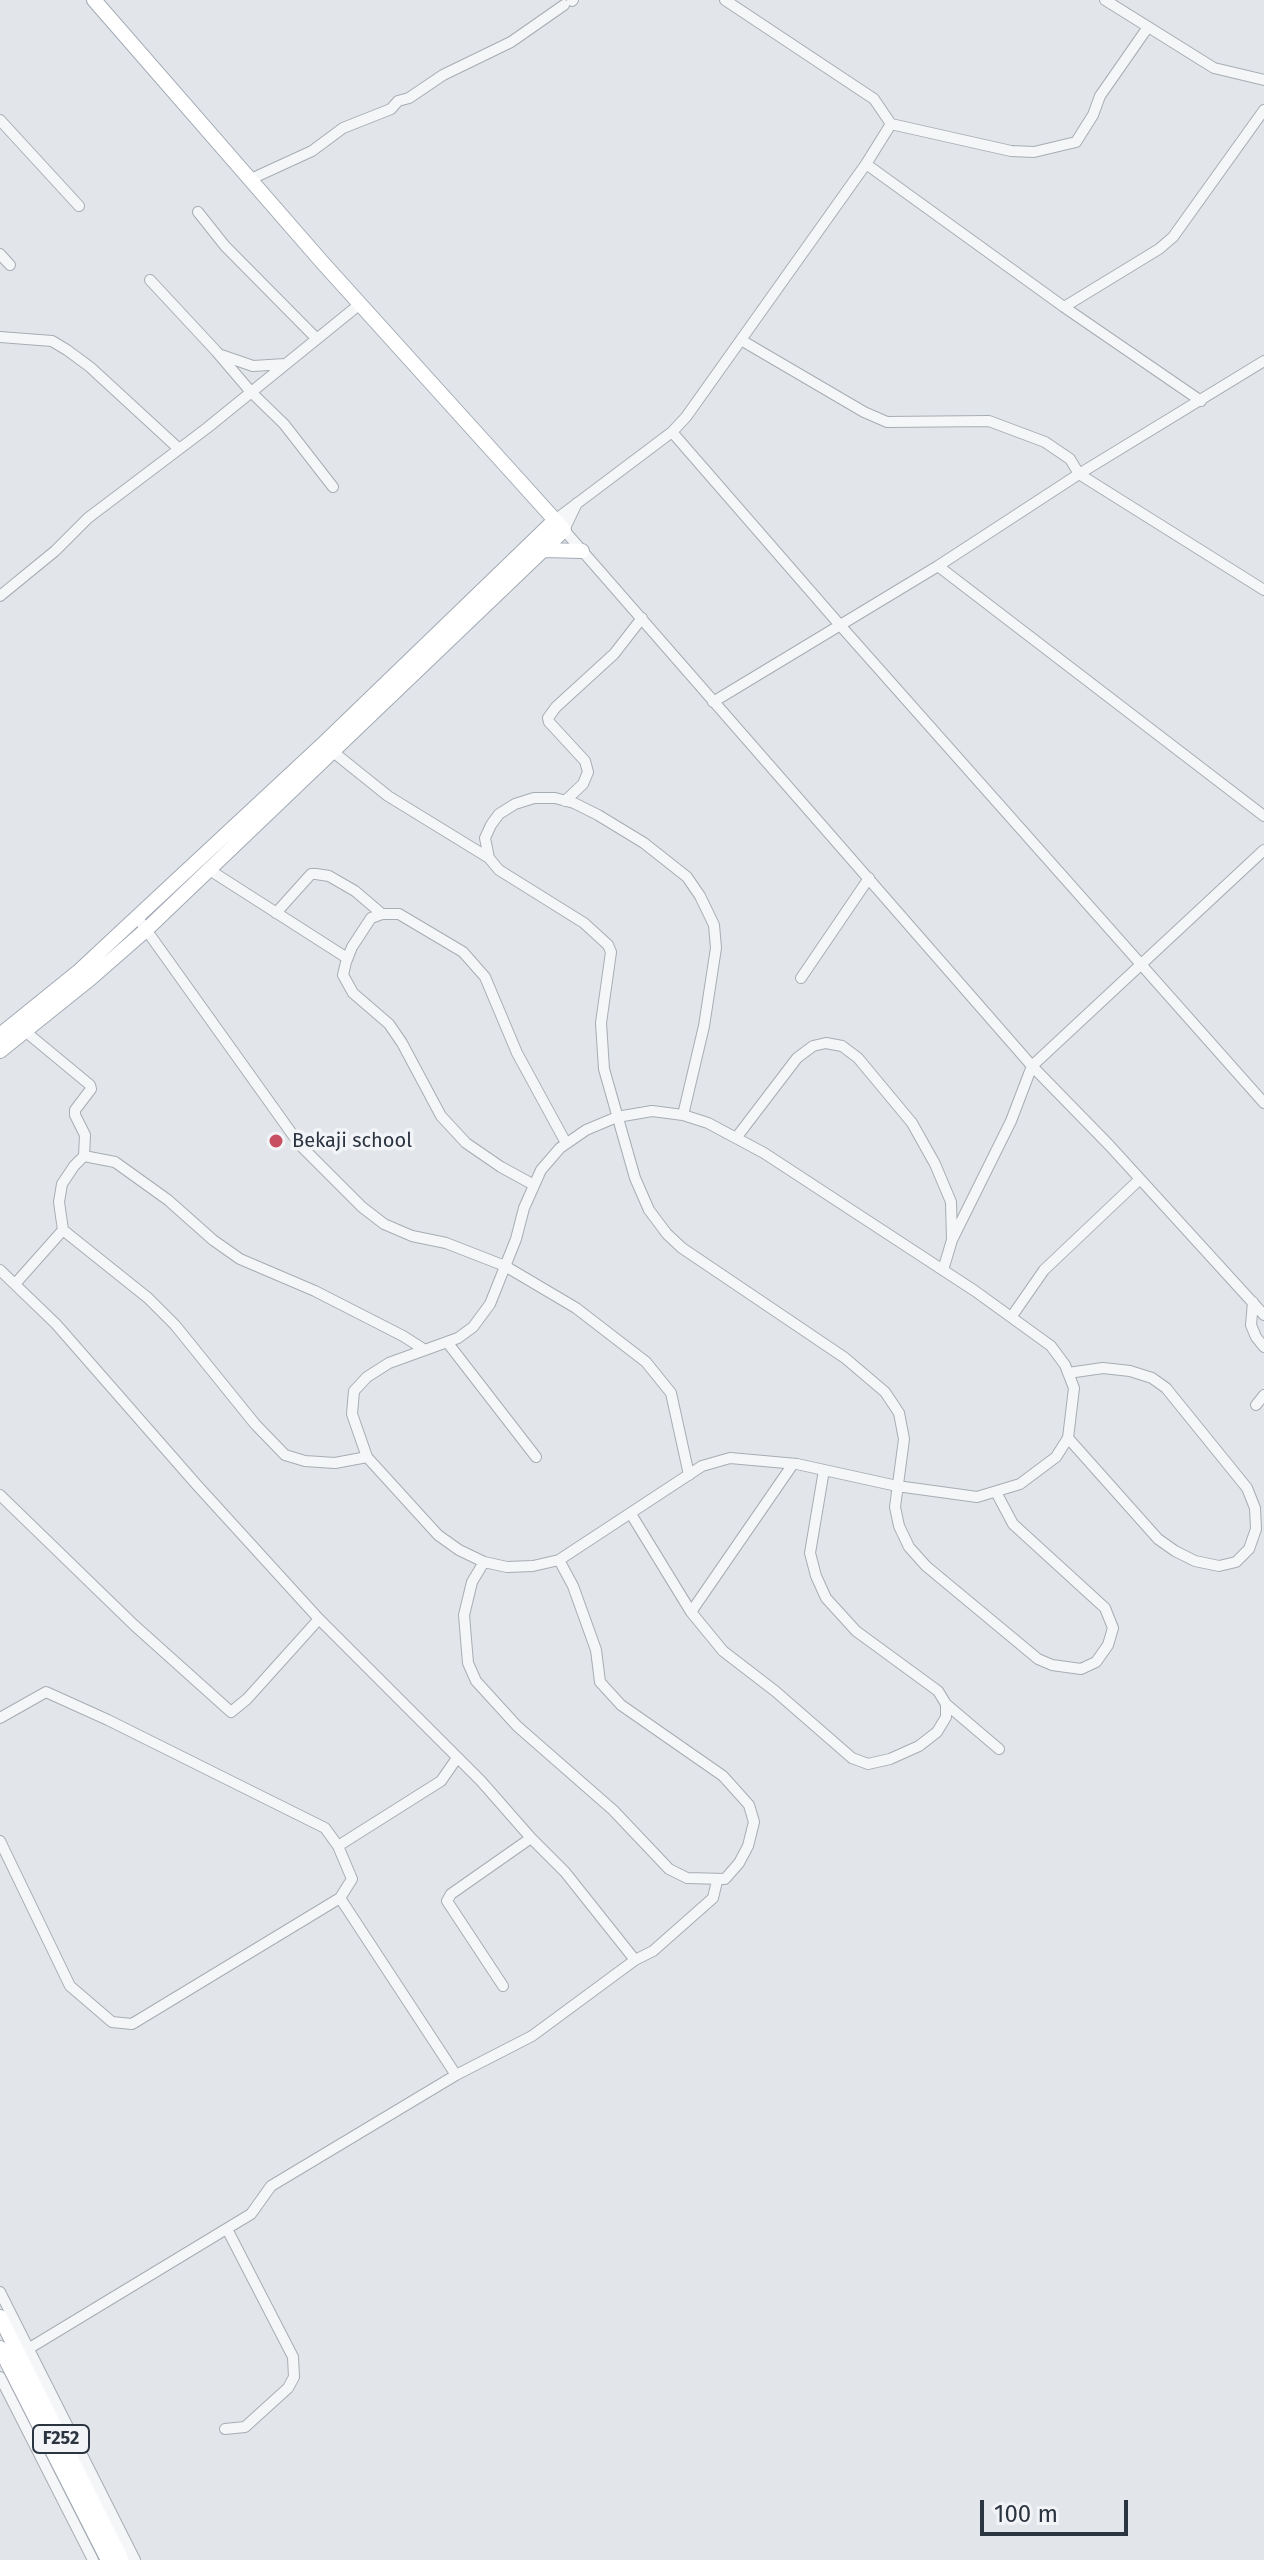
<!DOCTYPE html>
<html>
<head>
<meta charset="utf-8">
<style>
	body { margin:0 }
	#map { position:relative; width:1264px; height:2560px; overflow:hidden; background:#e2e6ea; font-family:"Fira Sans",sans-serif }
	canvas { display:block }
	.scale { position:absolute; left:980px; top:2500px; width:148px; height:36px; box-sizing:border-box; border:4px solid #2b3441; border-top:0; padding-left:10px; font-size:24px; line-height:28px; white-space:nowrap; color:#2b3441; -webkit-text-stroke:6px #f2f4f7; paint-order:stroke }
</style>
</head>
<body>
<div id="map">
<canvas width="1264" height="2560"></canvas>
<div class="scale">100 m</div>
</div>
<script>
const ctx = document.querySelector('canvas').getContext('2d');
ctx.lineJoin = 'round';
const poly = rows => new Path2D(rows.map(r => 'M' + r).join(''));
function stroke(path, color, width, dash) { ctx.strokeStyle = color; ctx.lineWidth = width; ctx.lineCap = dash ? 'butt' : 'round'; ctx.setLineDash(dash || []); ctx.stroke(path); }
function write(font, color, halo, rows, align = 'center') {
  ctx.font = font + ' "Fira Sans",sans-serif'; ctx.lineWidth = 7; ctx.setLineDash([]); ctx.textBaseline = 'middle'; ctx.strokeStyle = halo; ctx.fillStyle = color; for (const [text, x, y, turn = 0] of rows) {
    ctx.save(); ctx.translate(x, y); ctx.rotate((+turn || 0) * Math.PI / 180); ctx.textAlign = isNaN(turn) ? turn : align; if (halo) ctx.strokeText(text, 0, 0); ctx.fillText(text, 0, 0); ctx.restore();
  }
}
const minor = poly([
	[1105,0,1214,68,1264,80],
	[572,1,573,0],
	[0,120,79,206],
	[891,124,1011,151,1034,152,1076,142,1093,115,1100,96,1148,27],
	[866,164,1064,307,1201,401],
	[251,179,312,151,343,128,391,109,398,101,409,98,443,75,511,42,564,5],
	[198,212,225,246,317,339],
	[0,254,10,265],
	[150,280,216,351,251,392,284,424,333,487],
	[1064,307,1159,249,1173,237,1264,110],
	[0,337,52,341,67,350,90,367,178,448],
	[741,340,864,412,887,422,989,421,1045,442,1070,459,1079,474,1264,590],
	[221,355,253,366,285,364],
	[672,432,839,624,1264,1103],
	[577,503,564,530,1032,1066,1110,1146,1264,1315],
	[555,520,672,432,686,417,866,164,891,124,874,99,725,0],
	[938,566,1264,816],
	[0,596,55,551,88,518,207,428,360,304],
	[713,702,938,566,1079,474,1264,361],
	[332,751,388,796,489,858],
	[565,801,583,784,588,772,585,761,549,722,548,718,556,707,614,654,642,618],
	[208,869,347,958],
	[276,913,311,874,316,874,329,876,355,891,382,914],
	[137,917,300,1145,362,1207,384,1224,412,1236,446,1243,505,1266,576,1308,646,1362,671,1393,689,1475],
	[801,978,869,878],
	[26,1032,90,1085,91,1089,75,1110,75,1115,85,1135,84,1156,74,1166,62,1184,59,1202,63,1230,148,1298,175,1325,255,1424,285,1455,305,1461,335,1463,367,1457],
	[652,1111,683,1115,708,1123,764,1153,975,1291,1051,1346,1065,1365,1074,1388,1068,1438,1056,1457,1020,1484,977,1497,897,1486,797,1464,730,1458,702,1466,559,1560,533,1566,507,1567,484,1562,459,1550,438,1535,367,1457,352,1414,354,1391,367,1377,389,1363,458,1338,473,1327,490,1304,516,1239,524,1208,541,1170,560,1148,586,1130,617,1117,652,1111],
	[683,1115,704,1026,716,948,714,925,700,896,687,877,644,843,598,815,574,803,555,798,534,798,515,804,499,814,491,825,485,838,489,858,499,870,584,923,608,945,611,952,601,1023,604,1069,635,1178,649,1210,667,1234,682,1248,845,1358,885,1392,899,1413,904,1439,895,1507,899,1526,909,1547,926,1566,1038,1659,1052,1665,1081,1669,1096,1662,1108,1645,1113,1628,1105,1608,1013,1524,996,1492],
	[736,1138,797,1058,813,1046,826,1043,842,1046,858,1058,912,1123,935,1164,951,1202,952,1240,943,1270],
	[84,1156,115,1162,168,1200,213,1240,240,1259,315,1291,403,1336,425,1350],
	[534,1185,501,1167,466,1143,441,1116,402,1043,389,1024,353,993,343,975,346,962,352,947,371,918,382,914,399,914,463,952,485,977,517,1053,566,1143],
	[952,1240,1011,1121,1032,1066,1264,850],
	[0,1270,56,1324,196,1484,319,1619,481,1781,531,1838,565,1872,635,1960],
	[15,1284,63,1230],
	[1253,1302,1251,1325,1256,1337,1264,1347],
	[1012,1316,1044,1270,1140,1179],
	[447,1342,536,1457],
	[1256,1405,1264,1395],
	[1068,1438,1158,1539,1175,1551,1195,1561,1219,1566,1236,1562,1249,1549,1256,1529,1255,1508,1247,1488,1166,1388,1152,1378,1130,1371,1103,1368,1068,1373],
	[0,1495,134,1625,231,1712,247,1699,319,1619],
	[631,1514,691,1612,723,1651,775,1691,852,1758,868,1764,890,1759,919,1746,937,1732,946,1717,946,1704,938,1691,856,1631,826,1598,816,1576,810,1553,824,1470],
	[484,1562,472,1582,464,1615,468,1663,476,1681,517,1726,613,1810,669,1869,687,1878,725,1879,739,1863,748,1846,754,1822,749,1805,723,1776,621,1705,600,1682,596,1650,573,1586,559,1560],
	[691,1612,793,1464],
	[946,1704,999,1749],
	[0,1718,46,1692,108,1720,325,1828,338,1846,352,1879,340,1898,132,2024,112,2022,70,1986,0,1841],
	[338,1846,441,1781,457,1758],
	[340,1898,456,2075],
	[503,1986,447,1901,451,1894,531,1838],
	[0,2292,135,2560],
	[28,2349,251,2214,271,2186,456,2075,532,2036,635,1960,653,1951,713,1898,717,1881],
	[0,2377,93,2560],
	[225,2429,245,2427,288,2388,294,2377,293,2357,227,2229]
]);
const major = poly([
	[544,550,582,551],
	[0,1035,78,972,137,917,324,743,555,520],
	[0,1051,91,978,147,929,564,530,322,262,94,0],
	[0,2317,122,2560],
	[0,2348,108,2560]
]);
stroke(minor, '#a7adb4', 12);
stroke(major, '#a2aab5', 16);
stroke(minor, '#f5f6f8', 10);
stroke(major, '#fff', 14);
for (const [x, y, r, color] of [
	[276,1141,8,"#c84f62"]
]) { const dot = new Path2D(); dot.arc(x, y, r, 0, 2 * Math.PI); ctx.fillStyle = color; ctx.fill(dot); stroke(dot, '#f2f4f7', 3); }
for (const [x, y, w] of [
	[61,2439,56]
]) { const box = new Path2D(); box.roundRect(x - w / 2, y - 14, w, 28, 6); ctx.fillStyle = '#f2f4f7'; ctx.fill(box); stroke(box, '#2b3441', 2); }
write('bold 18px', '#2b3441', null, [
	["F252",61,2439]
]);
write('20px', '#2b3441', '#f2f4f7', [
	["Bekaji school",292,1141]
], 'left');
</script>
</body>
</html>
